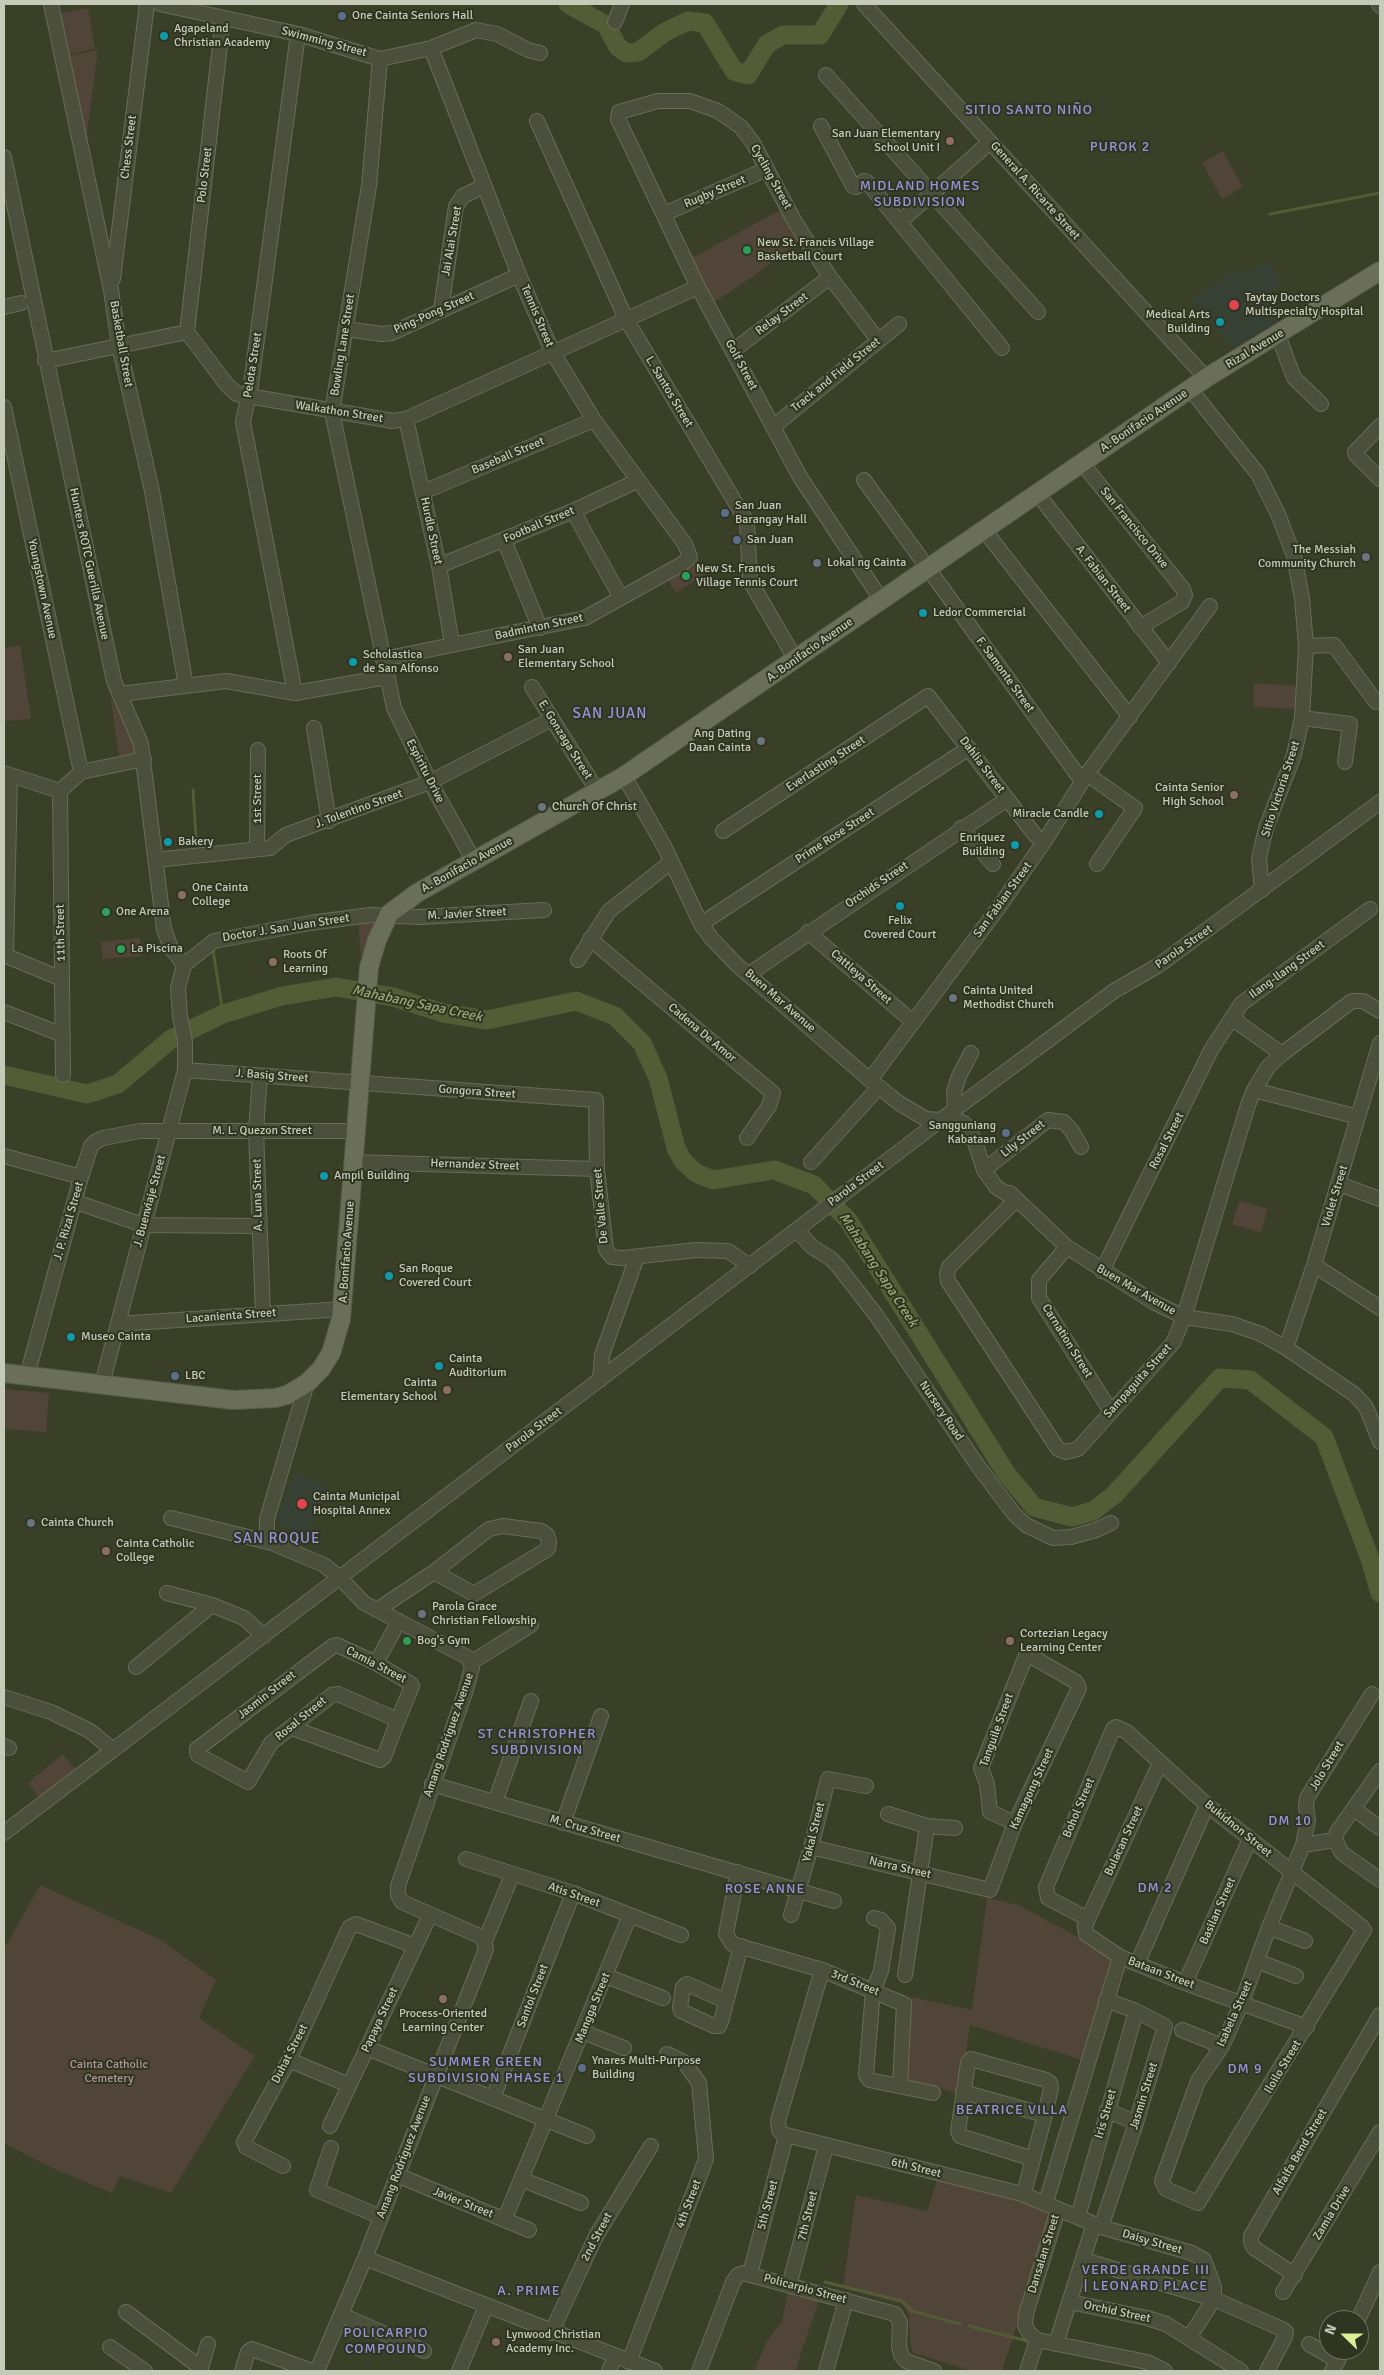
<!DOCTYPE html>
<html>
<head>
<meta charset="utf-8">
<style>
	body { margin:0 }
	#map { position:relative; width:1384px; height:2375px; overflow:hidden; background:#3a3f28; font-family:Signika,sans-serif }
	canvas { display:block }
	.frame { position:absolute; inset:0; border:5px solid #c5cab9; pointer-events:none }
	.north { position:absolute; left:1319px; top:2310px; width:50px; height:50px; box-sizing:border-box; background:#303521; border:1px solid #6c715e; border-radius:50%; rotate:292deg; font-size:14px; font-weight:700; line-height:20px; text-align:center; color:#c5cab9 }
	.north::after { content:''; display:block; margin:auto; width:18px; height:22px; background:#daf097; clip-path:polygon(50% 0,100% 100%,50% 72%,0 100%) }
</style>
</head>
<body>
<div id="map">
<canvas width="1384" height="2375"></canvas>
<div class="frame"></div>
<div class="north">N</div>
</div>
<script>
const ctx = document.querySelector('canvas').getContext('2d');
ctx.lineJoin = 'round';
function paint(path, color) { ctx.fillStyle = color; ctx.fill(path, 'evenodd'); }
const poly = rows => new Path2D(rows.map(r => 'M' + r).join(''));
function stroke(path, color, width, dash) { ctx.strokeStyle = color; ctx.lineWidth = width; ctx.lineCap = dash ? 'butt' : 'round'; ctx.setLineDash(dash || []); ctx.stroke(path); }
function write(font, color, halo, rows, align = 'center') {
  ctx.font = font + ' Signika,sans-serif'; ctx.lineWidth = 4; ctx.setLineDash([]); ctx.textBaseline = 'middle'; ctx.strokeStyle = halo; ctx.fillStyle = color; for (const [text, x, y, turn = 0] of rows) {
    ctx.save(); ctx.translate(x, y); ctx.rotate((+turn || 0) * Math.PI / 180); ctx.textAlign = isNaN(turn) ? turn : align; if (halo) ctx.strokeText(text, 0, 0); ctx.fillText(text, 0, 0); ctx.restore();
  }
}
paint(poly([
	[1269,261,1282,285,1266,294,1281,324,1236,351,1191,300,1239,268,1243,275],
	[295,1473,328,1485,308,1536,276,1523]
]), '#374133');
paint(poly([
	[88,8,95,49,65,55,58,14],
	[98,50,84,156,66,56],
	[1223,151,1243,187,1222,199,1202,163],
	[780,210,799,241,758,273,713,303,690,259],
	[696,560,705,573,676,593,667,579],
	[20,645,31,719,4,721,4,648],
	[1254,683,1296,686,1294,709,1253,707],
	[110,694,138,754,119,756],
	[376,920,361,958,358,921],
	[140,938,142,956,103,959,101,942],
	[1239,1201,1268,1209,1261,1233,1232,1224],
	[5,1389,49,1393,46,1432,4,1429],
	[63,1754,75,1769,40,1798,28,1783],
	[40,1885,161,1940,216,1980,199,2018,255,2056,171,2193,120,2176,112,2193,52,2168,4,2143,4,1949],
	[987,1898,1018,1905,1112,1955,1082,2060,970,2025,960,2093,900,2079,911,1997,972,2010],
	[938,2176,1048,2205,1052,2216,1002,2371,973,2371,913,2353,910,2341,909,2314,902,2304,843,2288,856,2195,927,2211],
	[792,2286,821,2294,795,2371,754,2371,767,2341,782,2321,787,2297]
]), '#504538');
stroke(poly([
	[1270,214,1380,193],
	[193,790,196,838],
	[213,950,223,1014],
	[825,2282,902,2301,912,2311,960,2324],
	[969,2326,1031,2342]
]), '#545c36', 3);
stroke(poly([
	[568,4,606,25,618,47,627,53,638,52,665,32,688,21,705,23,734,71,748,75,767,44,783,35,820,35,839,4],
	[4,1075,87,1094,118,1084,171,1039,223,1014,282,996,336,987,393,997,443,1013,487,1020,576,1001,615,1016,642,1043,658,1078,676,1148,683,1161,696,1173,713,1180,774,1170,814,1185,848,1220,1006,1473,1034,1507,1072,1517,1093,1511,1114,1495,1220,1378,1250,1380,1324,1437,1370,1559,1380,1593]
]), '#545c36', 19);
const minor = poly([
	[51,4,111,290,119,345,152,491,186,686],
	[160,4,298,34,380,59,431,48,476,30,497,34,528,50,540,53],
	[864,4,1206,378],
	[1379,4,1380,6],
	[615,22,622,4],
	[380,59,369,186,332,412,394,708,430,782,474,861],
	[826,75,1038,312],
	[537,121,626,319,747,522,750,581,796,660],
	[821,126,853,186,856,187,864,181,867,182,1002,348],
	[4,157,114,681,141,744,164,929,171,948,184,965],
	[664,214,767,169],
	[901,221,990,142],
	[113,279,147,4],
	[4,307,21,303],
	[441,310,456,206,463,196,484,186],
	[345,329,382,334,392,333,519,275],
	[187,332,223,19],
	[1278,335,1294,378,1321,404],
	[878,340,830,277,795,222,753,143,741,127,718,111,690,101,658,101,619,112,618,119,698,287,800,477,882,601],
	[734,350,830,277],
	[45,361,187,332,227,385,237,394,393,421,406,419,698,287],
	[1191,390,1258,474,1278,514,1294,556,1302,598,1306,646,1302,718,1294,755,1266,828,1259,858,1262,890],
	[4,407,81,772],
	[406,419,439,566,452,644],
	[1380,426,1355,452,1356,455,1380,479],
	[773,427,899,324],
	[1082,463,1183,589,1185,595,1182,602,1140,627],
	[864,480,1082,781],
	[423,492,594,420],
	[1037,493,1169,663],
	[573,511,621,598],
	[984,530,1130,717],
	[504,540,540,628],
	[439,566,573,511,637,481],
	[1306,646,1334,645,1376,702],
	[383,659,585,618,682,564,690,557,685,544,594,420,553,353,519,275,431,48],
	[532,687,598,792],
	[295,693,243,422,251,384,298,34],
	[120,694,226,681,295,693,387,677],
	[1302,718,1350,724,1345,762],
	[314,728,329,821],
	[4,773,60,791,81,772,144,759],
	[1087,774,1135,808,1097,864],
	[624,776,664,846,701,924,712,939,737,965,870,1080,899,1103,926,1119,959,1121,965,1124,974,1139,984,1170,996,1187,1016,1200],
	[60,791,63,1075],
	[961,828,993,864],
	[723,831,928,696,1035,835],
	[257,849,258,750],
	[155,860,270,848,286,835,430,782,552,719],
	[701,924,969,748],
	[808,932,913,1022],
	[590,939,773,1093,769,1106,747,1138],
	[4,955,62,979],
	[6,956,10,776],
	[578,960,609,911,671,862],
	[749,974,1007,799],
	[4,1012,63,1035],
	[1235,1014,1237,1022,1282,1054],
	[185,1070,596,1100,597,1169,606,1250,612,1257,623,1258,696,1250,728,1251,750,1266],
	[260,1076,256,1130,263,1314],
	[870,1080,999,907,1046,839,1087,774,1210,606],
	[1254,1090,1358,1117],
	[955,1110,954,1092,959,1076,971,1053],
	[4,1156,81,1177],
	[353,1162,597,1169],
	[811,1162,879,1087],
	[984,1170,1048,1120,1064,1122,1072,1131,1081,1147],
	[1339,1184,1380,1199],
	[1010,1193,1067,1247,1155,1303,1184,1317,1232,1324,1261,1334,1286,1348,1354,1394,1366,1407,1380,1442],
	[1016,1200,949,1267,947,1274,948,1281,1058,1449,1066,1452,1078,1449,1173,1343,1184,1317,1248,1105,1254,1090,1268,1067,1282,1054,1352,1001,1363,1001,1380,1011],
	[76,1202,143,1225,258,1226],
	[797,1230,812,1247,830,1258,838,1266,876,1315,978,1466,1014,1514,1026,1525,1053,1538,1071,1537,1096,1530,1111,1523],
	[1067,1247,1039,1280,1039,1298,1110,1410],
	[1314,1265,1380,1308],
	[1102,1271,1211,1050,1241,1004,1370,909],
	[118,1324,343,1309],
	[1286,1348,1314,1265,1380,1043],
	[27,1376,81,1177,91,1146,95,1142,103,1138,140,1131,355,1131],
	[600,1380,602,1355,637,1257],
	[102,1384,185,1070,185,1042,180,1016,178,988,184,965,214,941,310,923,370,915,420,917,544,910],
	[171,1518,272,1543,324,1565,340,1578,364,1603,467,1657,472,1667,466,1690,398,1886,398,1895,402,1902,482,1937,486,1949,365,2258,317,2371],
	[272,1543,267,1532,267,1519,307,1383],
	[167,1593,212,1605,244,1618,264,1636],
	[377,1610,434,1572,489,1529,503,1526,541,1531,547,1535,549,1541,548,1549,474,1594,434,1572],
	[472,1662,531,1625],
	[376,1663,399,1621],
	[136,1667,212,1605],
	[4,1697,51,1712,90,1731,113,1750],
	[292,1728,380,1760,384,1757,398,1720,412,1686,411,1684,376,1663,337,1645,333,1646,197,1749,197,1752,198,1755,248,1782,271,1743,332,1695,338,1694,398,1720],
	[4,1746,9,1748],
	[1160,1763,1088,1919,1085,1926,1086,1934,1120,1957,1185,1983,1307,2027],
	[1380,1771,1337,1832,1335,1840,1342,1853,1380,1880],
	[432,1784,834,1901],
	[495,1802,531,1701],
	[1354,1809,1380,1828],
	[888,1814,927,1826,955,1828],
	[563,1823,601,1716],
	[4,1833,942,1119,1114,991,1159,965,1380,802],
	[1303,1845,1335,1840],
	[811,1847,990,1890,1015,1823,1079,1688,1076,1682,1029,1655,1025,1658,981,1768,987,1784,990,1812,1015,1823],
	[466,1859,573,1893,681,1935],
	[738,1872,726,1934,732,1944,822,1970,904,2004,900,2086],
	[791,1915,811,1847,828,1779,866,1786],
	[874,1918,881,1920,888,1928,881,1971,873,1991,866,2075,869,2080,933,2093],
	[1088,1919,1048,1898,1046,1887,1113,1729,1116,1727,1127,1732,1207,1805,1292,1872,1362,1927,1364,1930,1198,2203,1166,2189,1162,2181,1198,2081,1222,2046,1242,2002,1269,1927,1292,1872,1303,1845,1308,1820,1306,1806,1307,1798,1372,1694],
	[1269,1927,1305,1941],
	[485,1941,512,1875],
	[1257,1961,1296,1976],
	[1137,1964,1207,1805],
	[822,1970,778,2121,779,2130,782,2134,1022,2194,1101,2227,1192,2253,1204,2260,1214,2287,1214,2299],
	[905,1975,927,1826],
	[606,1976,663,1998],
	[1185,1983,1250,1839],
	[726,2001,687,1984,683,1987,680,2008,681,2011,714,2026,719,2026,721,2022,741,1946],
	[1182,2030,1222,2046],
	[583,2032,624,2048],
	[367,2048,587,2136],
	[289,2060,349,2085],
	[963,2092,1045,2115],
	[493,2098,573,1893],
	[1107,2110,1136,2123],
	[330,2126,430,1915],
	[331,2148,317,2190,381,2217],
	[283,2166,246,2147,244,2142,289,2060,349,1928,356,1924,415,1946],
	[397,2175,529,2230],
	[521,2179,581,2203],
	[1022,2194,1025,2189,1045,2115,1051,2088,1050,2083,1046,2080,971,2059,968,2063,958,2131,960,2136,1033,2159],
	[1046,2202,1120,1957],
	[1058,2210,1026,2314,1025,2325,1029,2333,1037,2340,1147,2362,1165,2371],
	[508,2211,630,1915],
	[1078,2217,1136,2011],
	[1101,2227,1136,2123,1165,2026,1136,2011,1106,2000],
	[365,2258,655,2371],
	[1084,2260,1214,2299,1282,2329,1286,2332,1285,2337,1267,2371],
	[750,2274,786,2136],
	[1295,2275,1254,2248,1251,2242,1251,2236,1380,2015],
	[789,2286,826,2146],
	[1283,2292,1380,2132],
	[1070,2302,1147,2318,1166,2324,1241,2371],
	[126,2312,201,2368],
	[342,2315,424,2351],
	[1358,2320,1380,2272],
	[551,2333,596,2236,651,2146],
	[1189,2338,1214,2299],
	[1056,2344,1094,2224],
	[1309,2344,1338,2361],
	[110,2347,145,2371],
	[629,2362,706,2159,699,2083,684,2062,667,2054],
	[200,2371,208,2344],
	[242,2371,248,2352,252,2349,312,2371],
	[459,2371,486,2306],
	[609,2371,615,2356],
	[699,2371,733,2282,738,2275,743,2273,895,2314,900,2322,899,2346,901,2355,906,2361,934,2371],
	[826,2371,846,2300],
	[1027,2371,1037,2340],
	[1332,2371,1343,2350]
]);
const major = poly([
	[4,1373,233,1400,275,1398,287,1395,307,1383,321,1369,331,1353,341,1319,369,967,377,940,389,914,417,893,624,776,1206,378,1380,271]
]);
stroke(minor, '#686d5a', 16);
stroke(major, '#575c49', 20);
stroke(minor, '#4b4f3c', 14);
stroke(major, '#6b6f5a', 18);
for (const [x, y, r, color] of [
	[342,16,5,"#5c6f8a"],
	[164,36,5,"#0f9aa8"],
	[950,141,5,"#8d6e63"],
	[747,250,5,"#2e9e5b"],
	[1234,305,6,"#e0444e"],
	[1220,322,5,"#0f9aa8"],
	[725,513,5,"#5c6f8a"],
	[737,540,5,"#5c6f8a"],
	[1366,557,5,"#6b7280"],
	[817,563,5,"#6b7280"],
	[686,576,5,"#2e9e5b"],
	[923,613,5,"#0f9aa8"],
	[508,657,5,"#8d6e63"],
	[353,662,5,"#0f9aa8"],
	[761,741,5,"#6b7280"],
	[1234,795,5,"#8d6e63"],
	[542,807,5,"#6b7280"],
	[1099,814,5,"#0f9aa8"],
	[168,842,5,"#0f9aa8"],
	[1015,845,5,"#0f9aa8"],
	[182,895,5,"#8d6e63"],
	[900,906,5,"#0f9aa8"],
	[106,912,5,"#2e9e5b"],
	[121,949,5,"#2e9e5b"],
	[273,962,5,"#8d6e63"],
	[953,998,5,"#6b7280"],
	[1006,1133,5,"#5c6f8a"],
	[324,1176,5,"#0f9aa8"],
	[389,1276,5,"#0f9aa8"],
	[71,1337,5,"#0f9aa8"],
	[439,1366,5,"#0f9aa8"],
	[175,1376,5,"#5c6f8a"],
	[447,1390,5,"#8d6e63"],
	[302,1504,6,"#e0444e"],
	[31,1523,5,"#6b7280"],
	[106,1551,5,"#8d6e63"],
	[422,1614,5,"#6b7280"],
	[407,1641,5,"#2e9e5b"],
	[1010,1641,5,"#8d6e63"],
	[443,1999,5,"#8d6e63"],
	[582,2068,5,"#5c6f8a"],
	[496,2342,5,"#8d6e63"]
]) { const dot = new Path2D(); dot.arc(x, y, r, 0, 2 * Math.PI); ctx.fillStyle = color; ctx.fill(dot); stroke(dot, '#303521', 2); }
write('12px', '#c5cab9', '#303521', [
	["One Cainta Seniors Hall",352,16],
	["Agapeland",174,29],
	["Christian Academy",174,43],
	["San Juan Elementary",940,134,"right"],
	["School Unit I",940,148,"right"],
	["New St. Francis Village",757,243],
	["Basketball Court",757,257],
	["Taytay Doctors",1245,298],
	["Multispecialty Hospital",1245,312],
	["Medical Arts",1210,315,"right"],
	["Building",1210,329,"right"],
	["San Juan",735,506],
	["Barangay Hall",735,520],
	["San Juan",747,540],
	["The Messiah",1356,550,"right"],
	["Community Church",1356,564,"right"],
	["Lokal ng Cainta",827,563],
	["New St. Francis",696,569],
	["Village Tennis Court",696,583],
	["Ledor Commercial",933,613],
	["San Juan",518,650],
	["Elementary School",518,664],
	["Scholastica",363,655],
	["de San Alfonso",363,669],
	["Ang Dating",751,734,"right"],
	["Daan Cainta",751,748,"right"],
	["Cainta Senior",1224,788,"right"],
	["High School",1224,802,"right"],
	["Church Of Christ",552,807],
	["Miracle Candle",1089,814,"right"],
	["Enriquez",1005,838,"right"],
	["Building",1005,852,"right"],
	["Bakery",178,842],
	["One Cainta",192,888],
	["College",192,902],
	["One Arena",116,912],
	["Felix",900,921,"center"],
	["Covered Court",900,935,"center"],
	["La Piscina",131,949],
	["Roots Of",283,955],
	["Learning",283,969],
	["Cainta United",963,991],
	["Methodist Church",963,1005],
	["Sangguniang",996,1126,"right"],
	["Kabataan",996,1140,"right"],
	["Ampil Building",334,1176],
	["San Roque",399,1269],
	["Covered Court",399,1283],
	["Museo Cainta",81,1337],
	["Cainta",449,1359],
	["Auditorium",449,1373],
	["LBC",185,1376],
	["Cainta",437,1383,"right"],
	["Elementary School",437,1397,"right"],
	["Cainta Municipal",313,1497],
	["Hospital Annex",313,1511],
	["Cainta Church",41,1523],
	["Cainta Catholic",116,1544],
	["College",116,1558],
	["Parola Grace",432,1607],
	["Christian Fellowship",432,1621],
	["Cortezian Legacy",1020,1634],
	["Learning Center",1020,1648],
	["Bog's Gym",417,1641],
	["Process-Oriented",443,2014,"center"],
	["Learning Center",443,2028,"center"],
	["Ynares Multi-Purpose",592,2061],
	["Building",592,2075],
	["Lynwood Christian",506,2335],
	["Academy Inc.",506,2349]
], 'left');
write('12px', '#c5cab9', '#303521', [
	["Swimming Street",324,42,15],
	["Chess Street",129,147,-83],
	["Polo Street",205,175,-83],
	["Cycling Street",771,177,61],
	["General A. Ricarte Street",1035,191,48],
	["Rugby Street",715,192,-23],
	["Jai Alai Street",452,241,-80],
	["Ping-Pong Street",434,313,-24],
	["Relay Street",782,314,-37],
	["Tennis Street",537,316,67],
	["Basketball Street",121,344,80],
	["Bowling Lane Street",343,345,-81],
	["Rizal Avenue",1255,349,-31],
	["Pelota Street",253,365,-81],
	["Golf Street",741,365,62],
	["Track and Field Street",836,375,-39],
	["L. Santos Street",669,392,59],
	["Walkathon Street",339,412,9],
	["A. Bonifacio Avenue",1144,421,-34],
	["Baseball Street",508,456,-23],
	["Football Street",539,525,-23],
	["San Francisco Drive",1134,528,51],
	["Hurdle Street",431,531,78],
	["Hunters ROTC Guerilla Avenue",89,564,78],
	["A. Fabian Street",1103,579,52],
	["Youngstown Avenue",42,589,78],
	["Badminton Street",539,627,-12],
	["A. Bonifacio Avenue",810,650,-35],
	["F. Samonte Street",1005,675,54],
	["E. Gonzaga Street",565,740,58],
	["Everlasting Street",826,764,-33],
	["Dahlia Street",982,765,53],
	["Espiritu Drive",425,771,63],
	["Sitio Victoria Street",1281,789,-72],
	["1st Street",258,799,-90],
	["J. Tolentino Street",359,809,-20],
	["Prime Rose Street",835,836,-33],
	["A. Bonifacio Avenue",467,865,-29],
	["Orchids Street",877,885,-34],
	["San Fabian Street",1003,900,-54],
	["M. Javier Street",467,914,-3],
	["Doctor J. San Juan Street",286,928,-9],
	["11th Street",61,933,-91],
	["Parola Street",1184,947,-35],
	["Ilang-llang Street",1287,970,-36],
	["Cattleya Street",861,977,41],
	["Buen Mar Avenue",780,1001,41],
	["Cadena De Amor",702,1033,40],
	["J. Basig Street",272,1076,4],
	["Gongora Street",477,1092,4],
	["M. L. Quezon Street",262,1131],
	["Lily Street",1023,1139,-38],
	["Rosal Street",1167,1141,-63],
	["Hernandez Street",475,1165,2],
	["Parola Street",856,1184,-37],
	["A. Luna Street",258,1195,-91],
	["Violet Street",1335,1196,-73],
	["J. Buenviaje Street",150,1201,-75],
	["De Valle Street",601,1206,-95],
	["J. P. Rizal Street",69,1221,-74],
	["A. Bonifacio Avenue",347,1252,-86],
	["Buen Mar Avenue",1136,1290,30],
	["Lacanienta Street",231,1316,-4],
	["Carnation Street",1067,1341,58],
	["Sampaguita Street",1138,1381,-48],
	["Nursery Road",941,1411,56],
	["Parola Street",534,1430,-37],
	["Camia Street",376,1665,27],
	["Jasmin Street",267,1695,-38],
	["Rosal Street",301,1719,-39],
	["Tanguile Street",997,1730,-70],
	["Amang Rodriguez Avenue",449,1735,-71],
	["Jolo Street",1327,1766,-59],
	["Kamagong Street",1032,1789,-65],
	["Bohol Street",1079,1808,-67],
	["M. Cruz Street",585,1829,16],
	["Bukidnon Street",1238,1829,39],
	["Yakal Street",814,1832,-76],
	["Bulacan Street",1124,1841,-65],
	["Narra Street",900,1868,13],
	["Atis Street",574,1895,19],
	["Basilan Street",1218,1911,-66],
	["Bataan Street",1161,1973,21],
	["3rd Street",855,1983,22],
	["Santol Street",533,1996,-69],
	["Mangga Street",593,2008,-68],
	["Isabela Street",1235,2014,-66],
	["Papaya Street",380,2020,-65],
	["Duhat Street",290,2054,-63],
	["Iloilo Street",1283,2067,-59],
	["Jasmin Street",1144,2096,-73],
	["Iris Street",1106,2114,-74],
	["Alfalfa Bend Street",1300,2152,-60],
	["Amang Rodriguez Avenue",404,2157,-69],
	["6th Street",916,2168,14],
	["Javier Street",463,2203,22],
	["4th Street",689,2204,-69],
	["5th Street",768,2205,-75],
	["Zamia Drive",1332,2213,-59],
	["7th Street",808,2216,-76],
	["2nd Street",597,2237,-62],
	["Daisy Street",1152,2242,16],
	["Dansalan Street",1044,2254,-73],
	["Policarpio Street",805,2289,15],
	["Orchid Street",1117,2312,12]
]);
write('12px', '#b29599', '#303521', [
	["Cainta Catholic",109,2065],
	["Cemetery",109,2079]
]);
ctx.letterSpacing = '1px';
write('14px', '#9893da', '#303521', [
	["SITIO SANTO NIÑO",1029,110],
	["PUROK 2",1120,147],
	["MIDLAND HOMES",920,186],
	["SUBDIVISION",920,202],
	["ST CHRISTOPHER",537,1734],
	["SUBDIVISION",537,1750],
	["DM 10",1290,1821],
	["DM 2",1155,1888],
	["ROSE ANNE",765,1889],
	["SUMMER GREEN",486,2062],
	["SUBDIVISION PHASE 1",486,2078],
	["DM 9",1245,2069],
	["BEATRICE VILLA",1012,2110],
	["VERDE GRANDE III",1146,2270],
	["| LEONARD PLACE",1146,2286],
	["A. PRIME",529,2291],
	["POLICARPIO",386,2333],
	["COMPOUND",386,2349]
]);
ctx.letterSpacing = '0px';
write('italic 14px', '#9ca675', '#303521', [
	["Mahabang Sapa Creek",417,1004,12],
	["Mahabang Sapa Creek",878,1270,57]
]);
ctx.letterSpacing = '1px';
write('15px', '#9893da', '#303521', [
	["SAN JUAN",610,714],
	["SAN ROQUE",277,1539]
]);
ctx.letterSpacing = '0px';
</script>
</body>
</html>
